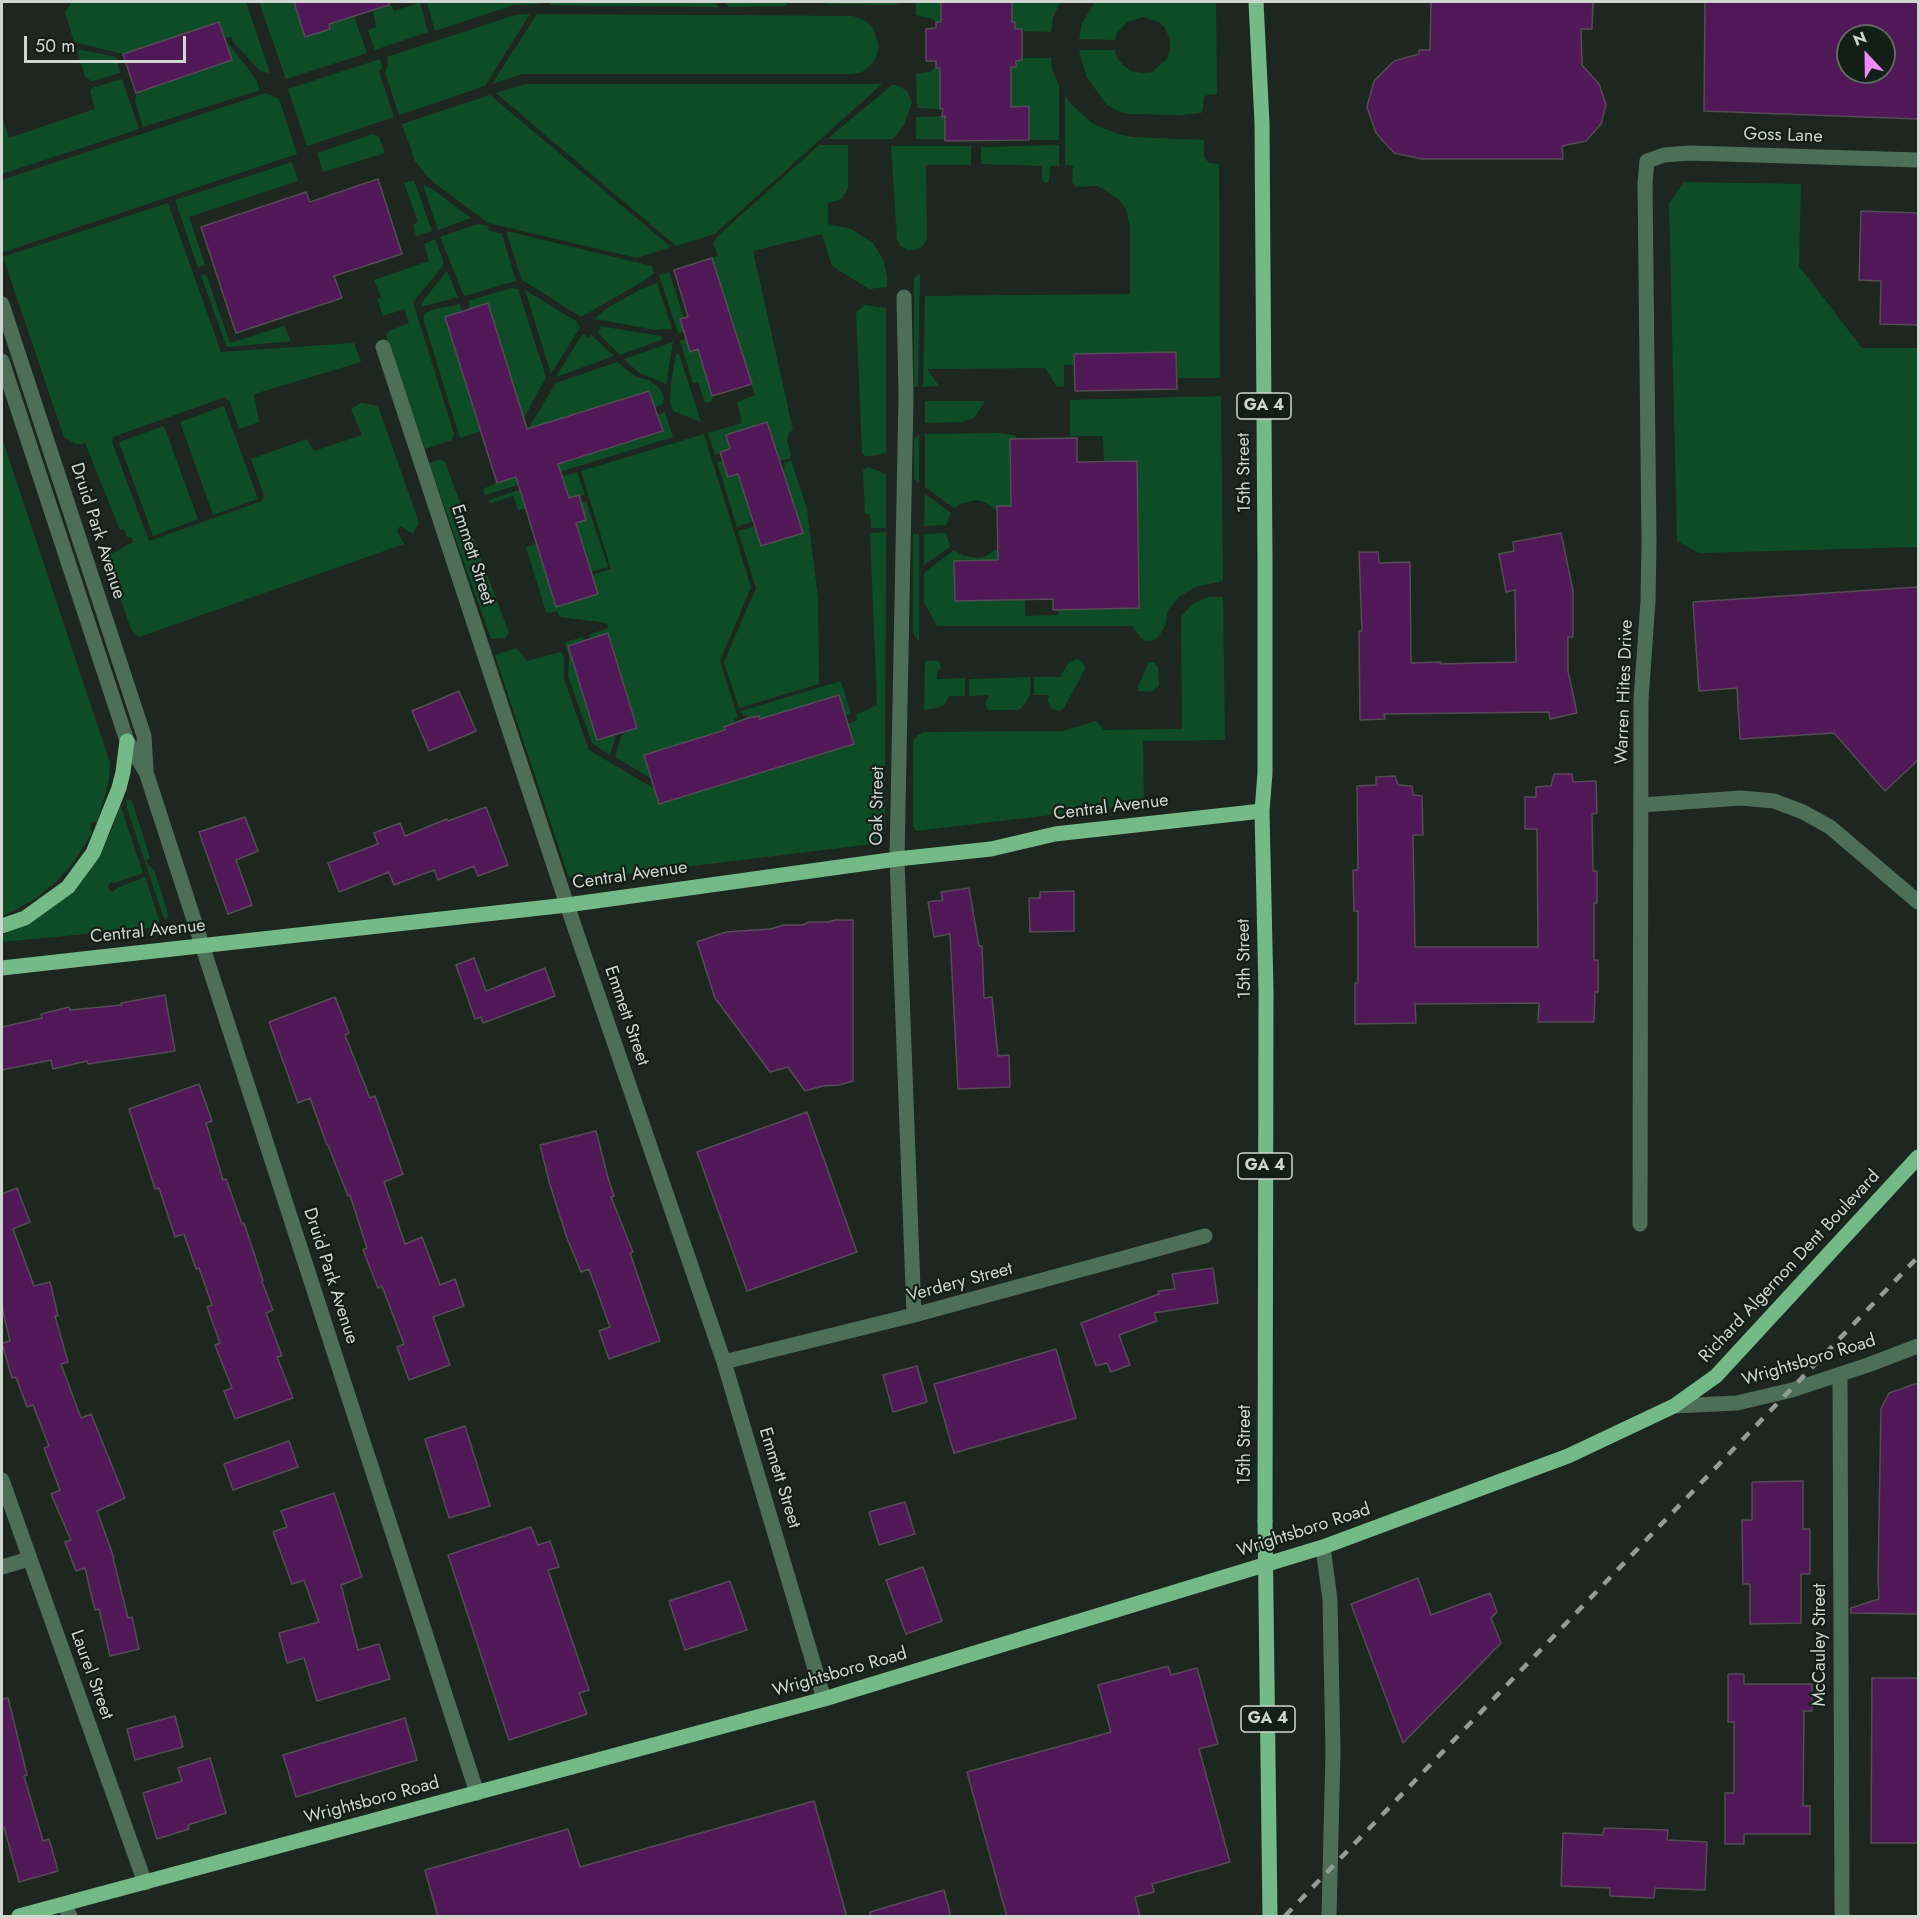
<!DOCTYPE html>
<html>
<head>
<meta charset="utf-8">
<style>
	body { margin:0 }
	#map { position:relative; width:1920px; height:1918px; overflow:hidden; background:#1d271f; font-family:Jost,sans-serif }
	canvas { display:block }
	.frame { position:absolute; inset:0; border:3px solid #cfd6d0; pointer-events:none }
	.north { position:absolute; left:1836px; top:24px; width:60px; height:60px; box-sizing:border-box; background:#131e16; border:2px solid #5e6860; border-radius:50%; rotate:338deg; font-size:16px; font-weight:700; line-height:24px; text-align:center; color:#cfd6d0 }
	.north::after { content:''; display:block; margin:auto; width:21px; height:27px; background:#ed8cf9; clip-path:polygon(50% 0,100% 100%,50% 72%,0 100%) }
	.scale { position:absolute; left:24px; top:36px; width:162px; height:27px; box-sizing:border-box; border:3px solid #cfd6d0; border-top:0; padding-left:8px; font-size:18px; line-height:21px; white-space:nowrap; color:#cfd6d0; -webkit-text-stroke:4px #131e16; paint-order:stroke }
</style>
</head>
<body>
<div id="map">
<canvas width="1920" height="1918"></canvas>
<div class="frame"></div>
<div class="north">N</div>
<div class="scale">50 m</div>
</div>
<script>
const ctx = document.querySelector('canvas').getContext('2d');
ctx.lineJoin = 'round';
function paint(path, color) { ctx.fillStyle = color; ctx.fill(path, 'evenodd'); }
const poly = rows => new Path2D(rows.map(r => 'M' + r).join(''));
function stroke(path, color, width, dash) { ctx.strokeStyle = color; ctx.lineWidth = width; ctx.lineCap = dash ? 'butt' : 'round'; ctx.setLineDash(dash || []); ctx.stroke(path); }
function write(font, color, halo, rows, align = 'center') {
  ctx.font = font + ' Jost,sans-serif'; ctx.lineWidth = 4.5; ctx.setLineDash([]); ctx.textBaseline = 'middle'; ctx.strokeStyle = halo; ctx.fillStyle = color; for (const [text, x, y, turn = 0] of rows) {
    ctx.save(); ctx.translate(x, y); ctx.rotate((+turn || 0) * Math.PI / 180); ctx.textAlign = isNaN(turn) ? turn : align; if (halo) ctx.strokeText(text, 0, 0); ctx.fillText(text, 0, 0); ctx.restore();
  }
}
paint(poly([
	[72,2,246,2,270,73,260,71,234,43,231,37,225,38,219,22,123,54,74,42,65,12],
	[259,2,294,2,305,37,330,29,329,24,354,16,367,53,286,79],
	[419,2,420,2,428,32,375,50,368,30,376,27,373,11,391,5,394,11,419,3],
	[427,2,543,2,539,4,514,5,435,31],
	[553,2,713,2,720,7,548,5],
	[723,2,789,2,786,6,729,7],
	[827,2,902,2,894,5,827,4],
	[916,2,941,2,941,22,936,22,933,19,916,15],
	[1012,2,1060,2,1053,18,1051,32,1022,31,1021,29,1015,29,1015,22,1012,22],
	[1095,2,1216,2,1217,94,1207,95,1204,97,1203,109,1201,113,1182,115,1128,114,1117,111,1106,104,1086,76,1079,50,1115,50,1117,58,1123,65,1131,71,1141,73,1152,72,1167,59,1170,50,1170,39,1165,28,1159,22,1143,17,1127,22,1117,33,1115,40,1079,39,1082,23],
	[530,14,485,86,399,115,385,72,388,64,387,57,515,15],
	[537,14,853,16,864,20,872,26,879,45,877,55,871,65,862,72,852,74,523,74,492,84],
	[229,44,256,79,260,90,143,127,135,101,136,93,232,60,227,45],
	[77,49,116,57,120,73,92,81,85,77],
	[1022,58,1051,58,1052,70,1059,85,1059,140,1029,140,1028,107,1011,107,1011,67,1016,67,1016,61,1022,60],
	[380,59,382,67,379,72,394,117,307,146,288,89],
	[935,67,940,68,940,109,917,108,916,74,930,72],
	[122,79,139,129,2,174,2,116,9,138,95,109,90,92,92,88],
	[525,84,882,84,715,234,676,246,496,93],
	[892,85,897,85,907,91,912,102,904,125,893,139,827,139],
	[266,93,279,99,297,154,4,252,2,250,2,180],
	[490,95,671,247,637,258,488,223,437,185,427,176,415,161,402,124],
	[1065,96,1070,103,1093,124,1121,135,1133,137,1204,140,1204,157,1209,163,1219,164,1220,378,1177,378,1176,352,1075,354,1075,365,1064,365,1064,386,1057,387,1045,368,927,369,939,386,923,387,925,296,1130,294,1130,226,1126,209,1119,200,1103,189,1097,186,1076,187,1072,182,1073,166,1065,165],
	[945,116,945,139,916,139,916,117],
	[373,134,379,137,385,153,323,172,317,153],
	[819,145,848,145,848,188,842,199,828,203,828,224,851,229,873,243,883,259,887,276,887,287,869,289,832,266,822,234,753,251,793,430,789,433,787,440,791,455,790,459,780,461,767,422,726,435,730,449,715,455,708,433,742,423,737,402,755,395,712,258,718,256,713,243,720,234],
	[1059,145,1059,166,1050,166,1049,182,1045,183,1042,179,1042,166,981,164,981,147],
	[891,146,971,146,971,165,926,165,927,239,922,247,915,250,908,250,900,246,897,239],
	[292,162,298,181,189,217,205,265,198,268,175,200],
	[414,180,432,231,416,236,413,225,418,222,404,183],
	[1684,182,1801,184,1799,266,1862,348,1918,348,1918,547,1699,553,1677,541,1669,203],
	[423,185,432,189,471,218,438,230],
	[168,203,221,352,354,343,361,362,254,394,259,422,239,429,230,402,225,397,113,437,112,442,149,541,262,501,264,496,251,459,307,439,314,451,362,435,351,409,361,403,378,406,419,523,413,534,400,526,397,531,404,544,139,637,131,629,106,557,133,542,132,538,127,537,124,529,120,530,85,443,78,445,64,437,3,257],
	[478,224,487,226,489,231,502,234,516,281,464,296,440,237],
	[506,231,652,266,654,273,642,282,581,317,522,280],
	[435,239,443,260,443,266,413,302,454,434,452,440,425,449,386,336,389,331,409,323,404,309,383,316,377,299,381,297,374,280,429,261,424,244],
	[447,271,458,297,421,307,423,301],
	[669,272,684,318,680,319,684,332,678,333,659,275],
	[206,274,230,343,284,326,291,341,229,347,226,345,201,276],
	[918,274,920,274,918,387,914,387,914,279],
	[657,283,672,329,656,330,594,319,606,309,641,289],
	[512,288,518,289,546,377,524,418,487,303,470,309,468,301],
	[525,290,576,321,580,327,551,374],
	[460,304,462,311,445,317,481,431,460,438,423,318,425,313,432,310],
	[865,305,886,308,886,453,872,456,865,456,862,453,856,312],
	[599,326,661,336,663,339,620,355,601,336,597,331,601,329],
	[584,334,587,338,591,335,597,340,614,356,556,377,581,336],
	[686,339,690,351,698,349,713,401,705,403,698,382,693,383,680,341],
	[673,342,666,384,638,372,624,359],
	[676,354,679,354,701,422,673,411,670,401,671,383],
	[617,362,636,377,649,380,660,389,664,398,663,404,655,407,649,391,528,429,556,383],
	[1221,396,1223,581,1195,587,1180,596,1168,610,1165,626,1159,636,1154,640,1146,641,1141,638,1132,626,937,626,924,602,924,573,954,550,964,556,979,558,986,556,998,548,998,554,1009,554,1010,560,954,561,955,601,1025,600,1025,616,1058,615,1059,610,1139,608,1137,461,1104,462,1103,436,1070,436,1070,400],
	[925,401,985,401,974,418,963,422,925,423],
	[224,406,258,499,213,515,180,422],
	[665,412,673,437,485,495,483,489,497,483,663,432,657,415],
	[164,426,198,519,153,536,119,442],
	[1001,433,1016,436,1017,439,1010,440,1011,506,997,506,997,510,984,502,976,500,960,504,954,508,925,487,925,434],
	[704,434,751,587,720,661,738,718,734,719,735,723,724,727,725,730,645,754,652,779,615,757,621,737,628,730,637,727,609,633,591,638,589,635,608,628,607,623,560,617,557,611,549,613,546,612,526,547,537,544,556,607,598,594,592,575,611,569,581,471],
	[919,434,919,483,914,479,914,439],
	[2,438,110,763,109,781,97,822,93,822,90,824,92,833,73,863,57,881,35,899,2,917],
	[440,459,445,462,509,633,505,638,491,639,429,463],
	[722,460,728,477,738,474,754,521,737,527,717,462],
	[791,460,807,509,818,598,819,684,739,708,724,662,756,588,738,531,755,526,762,546,803,533,782,469,785,468,784,463],
	[868,467,886,474,886,528,871,528,870,514,865,514,863,470],
	[577,472,585,495,569,498,564,483,526,508,518,510,513,496,491,503,488,500],
	[925,494,951,513,946,525,924,526],
	[586,501,608,567,591,572,576,523,586,520,581,503],
	[886,532,885,826,883,836,873,844,578,880,571,879,568,875,495,655,517,648,527,661,561,652,564,657,564,679,589,750,655,789,660,804,853,744,848,724,857,720,856,715,877,705,870,533],
	[945,533,951,546,924,565,924,534],
	[913,534,919,534,919,641,916,638,913,631],
	[1208,597,1223,597,1225,740,1143,741,1144,804,916,831,913,826,913,740,918,735,924,732,1063,731,1096,721,1104,730,1182,729,1181,617,1192,604],
	[583,637,584,641,568,646,597,740,615,734,615,739,610,755,592,743,568,676,569,655,565,645,566,642],
	[1078,659,1084,663,1085,669,1064,708,1060,711,1052,709,1048,701,1049,695,1034,695,1034,677,1060,677,1069,662],
	[925,661,939,661,940,664,941,668,937,672,937,679,965,678,965,696,949,696,944,705,940,707,924,710],
	[1149,662,1154,662,1158,667,1159,686,1152,692,1139,691,1138,686],
	[1031,677,1030,695,1024,705,1019,710,988,710,985,703,989,695,969,696,969,679],
	[841,681,851,714,845,715,839,695,760,719,759,716,748,719,747,715,743,716,741,711],
	[126,799,132,801,150,858,146,860,147,863,154,870,167,910,168,917,166,920,163,916,127,808],
	[120,804,143,873,115,883,112,882,109,884,108,888,110,891,113,892,117,888,145,877,159,920,159,927,2,942,2,935,32,921,104,845,111,832]
]), '#0e4c27');
const building = poly([
	[294,2,389,2,389,5,329,24,330,29,305,37,294,2],
	[941,2,1012,2,1012,22,1015,22,1015,29,1022,29,1022,60,1016,61,1016,67,1011,67,1011,107,1029,106,1029,140,945,141,945,116,942,117,943,109,940,109,940,68,936,68,936,61,926,61,926,29,936,28,936,22,941,22,941,2],
	[1431,2,1593,2,1592,29,1581,29,1582,65,1599,84,1606,105,1601,124,1586,141,1562,146,1563,159,1422,159,1394,153,1376,133,1367,107,1374,81,1394,61,1419,54,1419,50,1430,50,1431,2],
	[1705,2,1918,2,1918,119,1704,111,1705,2],
	[1848,36,1884,36,1884,72,1848,72,1848,36],
	[219,22,232,60,136,93,123,54,219,22],
	[378,179,402,254,334,276,342,298,236,333,201,227,306,192,310,202,378,179],
	[1861,211,1918,213,1918,325,1880,324,1881,281,1859,280,1861,211],
	[712,258,752,384,712,396,698,349,690,352,684,332,680,319,688,317,674,270,712,258],
	[488,303,527,429,649,391,663,431,558,464,569,498,579,495,586,520,576,523,598,594,556,607,516,477,497,483,445,317,488,303],
	[1176,352,1177,389,1075,391,1074,354,1176,352],
	[767,422,803,533,761,546,738,474,728,477,720,452,730,449,726,435,767,422],
	[1077,438,1077,462,1137,461,1139,608,1053,610,1053,599,955,601,954,561,998,560,997,506,1011,506,1010,439,1077,438],
	[1561,533,1573,591,1573,637,1568,637,1568,671,1577,713,1550,719,1549,712,1384,714,1385,719,1360,720,1359,631,1362,631,1359,552,1378,552,1379,563,1410,562,1411,663,1441,662,1440,664,1516,662,1515,590,1506,592,1499,554,1514,551,1513,542,1561,533],
	[1918,587,1918,760,1885,791,1834,733,1740,739,1737,688,1699,691,1693,602,1918,587],
	[608,633,637,728,597,740,568,646,608,633],
	[459,691,476,731,429,751,412,711,459,691],
	[839,695,854,744,659,804,644,755,725,730,724,727,748,718,759,716,760,719,839,695],
	[1554,774,1572,774,1573,782,1596,781,1597,813,1592,814,1593,871,1597,871,1597,903,1594,903,1594,960,1598,960,1598,992,1595,992,1594,1022,1538,1022,1539,1003,1415,1004,1416,1023,1355,1024,1355,983,1358,983,1358,911,1354,911,1353,870,1358,870,1357,786,1376,785,1376,777,1395,776,1398,785,1412,786,1413,795,1422,796,1423,835,1413,835,1415,947,1538,947,1537,829,1525,829,1525,797,1536,797,1536,787,1551,786,1554,774],
	[486,807,508,865,478,876,474,866,438,880,434,870,394,885,389,872,339,892,328,863,378,844,374,833,400,823,405,836,447,819,448,821,486,807],
	[245,817,258,851,236,860,252,905,228,914,199,832,245,817],
	[969,888,979,946,982,946,984,998,992,997,998,1056,1009,1055,1010,1087,958,1089,950,934,934,937,928,902,943,900,941,892,969,888],
	[1074,891,1074,931,1030,932,1029,898,1040,898,1040,892,1074,891],
	[835,920,853,920,853,1081,839,1085,823,1086,805,1091,788,1067,770,1072,715,998,697,942,726,932,770,929,784,925,803,925,809,922,828,922,835,920],
	[474,958,486,991,545,968,555,996,483,1023,481,1017,475,1019,456,965,474,958],
	[165,995,175,1051,88,1064,87,1061,53,1069,51,1060,2,1070,2,1027,42,1018,41,1014,69,1007,70,1010,122,1005,121,1003,165,995],
	[335,997,349,1033,345,1035,370,1098,375,1096,403,1174,384,1182,405,1244,422,1237,440,1285,455,1279,464,1306,433,1317,450,1365,409,1380,397,1347,404,1344,382,1286,378,1288,363,1250,367,1248,350,1195,348,1196,328,1145,327,1145,310,1098,298,1103,269,1022,335,997],
	[199,1084,212,1121,206,1123,223,1180,226,1179,242,1224,244,1223,263,1281,262,1282,273,1310,266,1313,282,1356,277,1357,293,1398,235,1419,224,1391,232,1388,215,1345,220,1343,207,1307,212,1305,199,1268,196,1269,184,1234,175,1237,159,1188,155,1189,129,1109,199,1084],
	[807,1112,857,1252,747,1291,697,1152,807,1112],
	[596,1131,608,1178,614,1196,611,1197,633,1252,630,1253,660,1341,609,1359,599,1331,610,1327,589,1269,581,1272,567,1238,550,1185,540,1145,596,1131],
	[17,1188,30,1222,13,1229,34,1286,50,1282,58,1316,55,1316,68,1362,61,1364,81,1418,91,1414,125,1498,97,1511,114,1558,113,1558,128,1618,132,1617,139,1649,110,1656,99,1609,95,1610,85,1568,76,1571,65,1542,71,1540,51,1494,60,1490,44,1448,49,1446,33,1405,27,1407,16,1377,12,1378,2,1343,10,1341,2,1307,2,1194,17,1188],
	[1213,1268,1218,1303,1154,1313,1157,1321,1119,1335,1130,1365,1111,1372,1107,1363,1096,1366,1081,1323,1159,1294,1158,1291,1175,1289,1172,1274,1213,1268],
	[1056,1349,1076,1418,954,1453,934,1384,1056,1349],
	[917,1366,927,1402,893,1412,883,1375,917,1366],
	[1918,1383,1918,1614,1851,1613,1851,1608,1879,1599,1878,1578,1881,1409,1889,1393,1918,1383],
	[465,1426,490,1506,449,1518,425,1439,465,1426],
	[289,1441,298,1467,233,1490,224,1464,289,1441],
	[1803,1481,1803,1529,1810,1529,1810,1574,1801,1574,1801,1623,1750,1624,1750,1584,1743,1584,1742,1520,1752,1520,1752,1482,1803,1481],
	[334,1493,362,1577,341,1585,358,1650,379,1644,390,1679,317,1701,304,1658,287,1663,279,1633,319,1622,304,1580,292,1584,273,1532,287,1527,281,1511,334,1493],
	[905,1502,915,1534,879,1545,869,1512,905,1502],
	[531,1527,538,1545,550,1541,559,1567,548,1570,589,1690,579,1693,587,1714,509,1740,448,1555,531,1527],
	[923,1567,942,1621,906,1634,886,1580,923,1567],
	[1418,1578,1431,1615,1490,1593,1497,1612,1491,1618,1501,1643,1403,1743,1351,1604,1418,1578],
	[730,1581,747,1630,685,1650,669,1601,730,1581],
	[1168,1666,1171,1675,1197,1668,1218,1744,1199,1749,1230,1862,1152,1884,1154,1892,1135,1897,1140,1917,1007,1917,967,1772,1111,1732,1098,1685,1168,1666],
	[1728,1674,1744,1674,1744,1684,1812,1684,1812,1711,1804,1711,1803,1806,1810,1806,1810,1834,1744,1834,1744,1844,1725,1844,1725,1793,1734,1793,1734,1722,1728,1722,1728,1674],
	[1872,1678,1918,1678,1918,1843,1871,1843,1872,1678],
	[8,1698,27,1775,24,1776,43,1841,49,1839,58,1871,19,1882,4,1827,2,1828,2,1699,8,1698],
	[175,1716,183,1747,135,1760,127,1729,175,1716],
	[405,1718,417,1760,296,1797,283,1755,405,1718],
	[210,1758,226,1813,188,1825,189,1829,157,1839,143,1793,182,1781,178,1768,210,1758],
	[814,1801,847,1917,438,1917,425,1870,568,1829,580,1867,814,1801],
	[1604,1828,1668,1830,1667,1840,1707,1842,1705,1890,1655,1888,1654,1898,1610,1896,1610,1888,1561,1886,1563,1833,1603,1835,1604,1828],
	[944,1890,951,1917,871,1917,870,1912,944,1890]
]);
paint(building, '#501857');
stroke(building, '#554c56', 1.5);
stroke(poly([
	[904,297,906,396,897,859,914,1315],
	[2,304,144,736,146,769],
	[383,347,567,905,724,1362,824,1699],
	[2,361,127,741,146,772,477,1793],
	[1641,805,1741,798,1774,801,1803,812,1830,827,1918,902],
	[1640,1224,1641,700,1648,601,1649,543,1645,183,1647,161,1664,155,1690,153,1918,160],
	[724,1362,914,1315,1205,1236],
	[1840,1374,1842,1916],
	[1674,1406,1737,1403,1792,1390,1868,1365,1918,1346],
	[2,1480,145,1883],
	[1323,1547,1330,1600,1333,1752,1329,1916],
	[2,1567,29,1559],
	[64,1905,70,1916]
]), '#4e6f57', 15);
stroke(poly([
	[1256,2,1262,123,1265,561,1265,773,1262,811,1266,992,1265,1521],
	[2,926,25,918,68,887,93,853,119,788,123,772,127,741],
	[2,968,567,905,897,859,991,849,1055,834,1262,811],
	[19,1916,824,1699,1323,1547,1568,1456,1674,1406,1716,1376,1918,1157]
]), '#74ba88', 15);
stroke(poly([
	[1285,1916,1918,1257]
]), '#949c96', 4.5, [10, 10]);
stroke(poly([
	[1265,1521,1270,1916]
]), '#74ba88', 15);
for (const [x, y, w] of [
	[1264,406,54],
	[1265,1166,54],
	[1268,1719,54]
]) { const box = new Path2D(); box.roundRect(x - w / 2, y - 13, w, 26, 4.5); ctx.fillStyle = '#131e16'; ctx.fill(box); stroke(box, '#cfd6d0', 1.5); }
write('bold 16px', '#cfd6d0', null, [
	["GA 4",1264,406],
	["GA 4",1265,1166],
	["GA 4",1268,1719]
]);
write('18px', '#cfd6d0', '#131e16', [
	["Goss Lane",1783,136,2],
	["15th Street",1245,473,-91],
	["Druid Park Avenue",97,531,72],
	["Emmett Street",472,555,72],
	["Warren Hites Drive",1625,692,-88],
	["Oak Street",878,806,-89],
	["Central Avenue",1111,808,-7],
	["Central Avenue",630,876,-8],
	["Central Avenue",148,932,-6],
	["15th Street",1245,959,-91],
	["Emmett Street",626,1016,71],
	["Richard Algernon Dent Boulevard",1790,1267,-47],
	["Druid Park Avenue",330,1276,72],
	["Verdery Street",960,1283,-15],
	["Wrightsboro Road",1809,1361,-17],
	["15th Street",1246,1445,-90],
	["Emmett Street",779,1478,73],
	["Wrightsboro Road",1304,1531,-18],
	["McCauley Street",1821,1645,-90],
	["Wrightsboro Road",840,1673,-16],
	["Laurel Street",91,1675,70],
	["Wrightsboro Road",372,1801,-15]
]);
</script>
</body>
</html>
